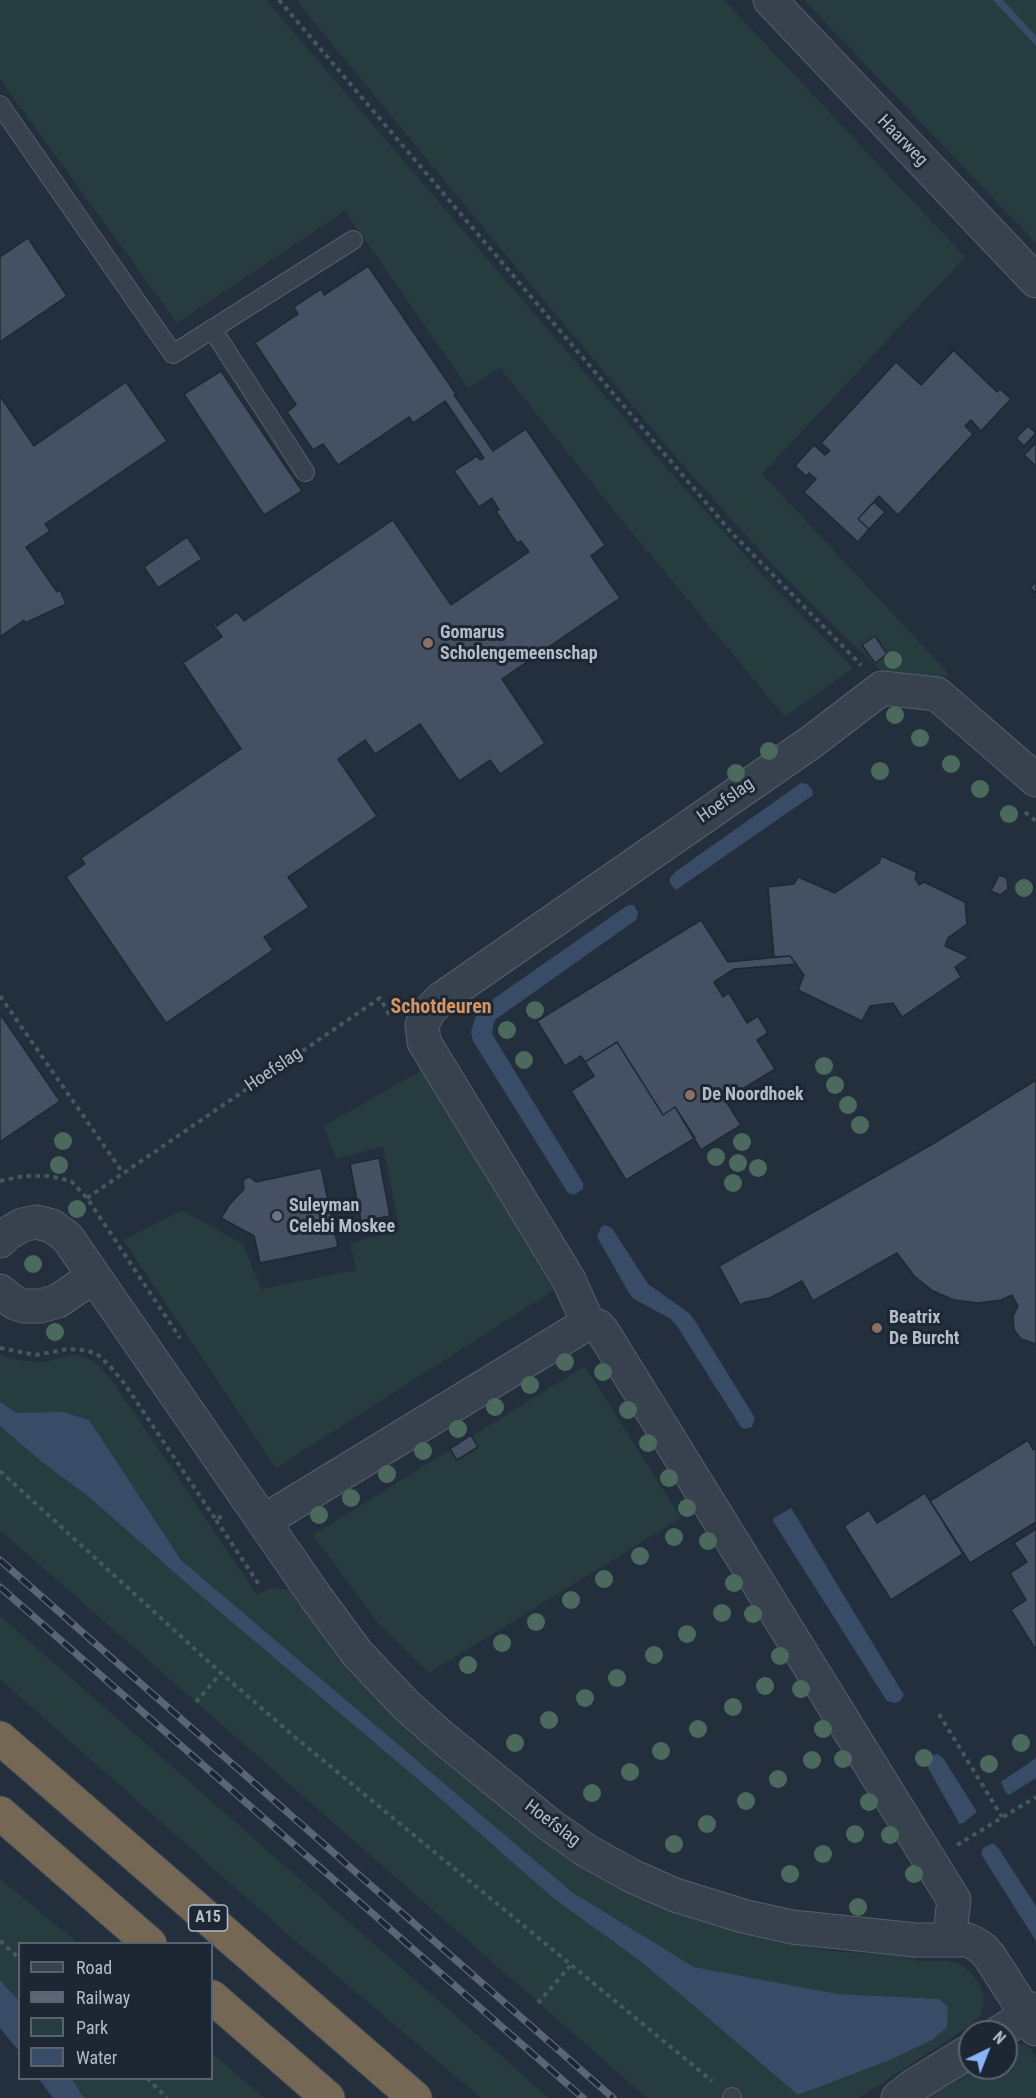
<!DOCTYPE html>
<html>
<head>
<meta charset="utf-8">
<style>
	body { margin:0 }
	#map { position:relative; width:1036px; height:2098px; overflow:hidden; background:#242f3e; font-family:"Roboto Condensed",sans-serif }
	canvas { display:block }
	.legend { position:absolute; left:18px; top:1942px; width:195px; height:138px; box-sizing:border-box; background:#1d2633; border:2px solid #59626f; margin:0; padding:8px 10px; list-style:none; font-size:18px; color:#b4bcc9 }
	.legend li { display:flex; align-items:center; gap:12px; height:30px }
	.legend b { width:30px; border:2px solid #59626f }
	.north { position:absolute; left:958px; top:2020px; width:60px; height:60px; box-sizing:border-box; background:#1d2633; border:2px solid #59626f; border-radius:50%; rotate:43deg; font-size:16px; font-weight:700; line-height:24px; text-align:center; color:#b4bcc9 }
	.north::after { content:''; display:block; margin:auto; width:21px; height:27px; background:#8ab4f8; clip-path:polygon(50% 0,100% 100%,50% 72%,0 100%) }
</style>
</head>
<body>
<div id="map">
<canvas width="1036" height="2098"></canvas>
<ul class="legend">
<li><b style="height:8px;background:#38414e"></b>Road</li>
<li><b style="height:8px;background:#5a6575"></b>Railway</li>
<li><b style="height:16px;background:#263c3f"></b>Park</li>
<li><b style="height:16px;background:#394c67"></b>Water</li>
</ul>
<div class="north">N</div>
</div>
<script>
const ctx = document.querySelector('canvas').getContext('2d');
ctx.lineJoin = 'round';
function paint(path, color) { ctx.fillStyle = color; ctx.fill(path, 'evenodd'); }
const poly = rows => new Path2D(rows.map(r => 'M' + r).join(''));
function stroke(path, color, width, dash) { ctx.strokeStyle = color; ctx.lineWidth = width; ctx.lineCap = dash ? 'butt' : 'round'; ctx.setLineDash(dash || []); ctx.stroke(path); }
function write(font, color, halo, rows, align = 'center') {
  ctx.font = font + ' "Roboto Condensed",sans-serif'; ctx.lineWidth = 6; ctx.setLineDash([]); ctx.textBaseline = 'middle'; ctx.strokeStyle = halo; ctx.fillStyle = color; for (const [text, x, y, turn = 0] of rows) {
    ctx.save(); ctx.translate(x, y); ctx.rotate((+turn || 0) * Math.PI / 180); ctx.textAlign = isNaN(turn) ? turn : align; if (halo) ctx.strokeText(text, 0, 0); ctx.fillText(text, 0, 0); ctx.restore();
  }
}
paint(poly([
	[0,0,266,0,669,471,770,583,853,668,785,717,619,517,500,368,468,388,345,211,177,323,0,79],
	[296,0,724,0,965,257,762,474,949,674,936,683,887,677,782,575,680,462,504,253],
	[804,0,993,0,1036,46,1036,243],
	[1003,0,1036,0,1036,36,1019,18],
	[422,1070,554,1290,276,1468,123,1240,182,1210,243,1244,261,1289,356,1270,350,1243,400,1230,383,1146,336,1159,324,1126],
	[0,1355,22,1361,42,1362,76,1355,94,1361,111,1379,257,1595,270,1588,288,1589,333,1651,395,1715,645,1898,710,1923,773,1940,832,1951,879,1954,915,1952,915,1961,947,1961,958,1963,970,1972,978,1982,983,1992,984,2003,980,2016,968,2027,859,2098,743,2098,735,2092,730,2098,647,2098,0,1530,0,1426,42,1462,89,1497,200,1595,434,1793,553,1898,636,1958,680,1994,798,2095,890,2060,932,2040,939,1999,838,1994,694,1967,572,1892,181,1560,143,1503,30,1414,17,1413,0,1402],
	[585,1366,681,1518,429,1673,377,1622,313,1535],
	[0,1616,153,1750,549,2098,481,2098,285,1932,0,1679],
	[0,1879,78,1943,20,1944,19,2001,0,1980],
	[1012,2041,1030,2048,1036,2057,1036,2098,911,2098,970,2068,1006,2068,1006,2042],
	[212,2053,264,2098,84,2098,72,2079,212,2078]
]), '#263c3f');
paint(poly([
	[993,0,1003,0,1036,36,1036,46],
	[801,783,807,784,812,789,813,795,676,890,670,883,670,878,675,872],
	[628,905,634,905,638,913,636,920,496,1019,493,1025,492,1034,583,1183,583,1189,574,1195,568,1193,473,1041,471,1032,476,1015,486,1004],
	[605,1225,612,1228,648,1284,689,1313,695,1321,755,1418,752,1427,745,1429,741,1427,677,1326,671,1319,634,1299,629,1293,597,1237,601,1227],
	[0,1402,17,1413,63,1412,89,1420,181,1560,572,1892,694,1967,838,1994,939,1999,948,2007,947,2027,932,2040,890,2060,798,2095,680,1994,636,1958,553,1898,434,1793,200,1595,89,1497,42,1462,0,1426],
	[791,1508,904,1695,900,1701,895,1703,887,1701,773,1521,774,1518],
	[938,1754,943,1758,977,1812,963,1823,959,1824,958,1821,927,1766,931,1756],
	[1036,1758,1036,1778,1009,1795,1006,1793,1001,1782],
	[993,1843,999,1849,1036,1906,1036,1941,981,1854,983,1848],
	[0,1980,19,2001,19,2051,0,2028],
	[39,2079,72,2079,84,2098,53,2098]
]), '#394c67');
const building = poly([
	[28,238,67,296,0,342,0,257,28,238],
	[368,266,456,394,454,395,459,402,493,451,526,429,605,545,591,556,620,598,502,679,545,743,500,774,490,760,459,781,420,724,375,754,365,740,338,759,377,816,288,877,309,907,264,937,273,950,166,1023,66,877,85,864,81,858,241,749,183,663,222,637,212,623,214,621,217,626,237,612,244,621,393,520,451,605,529,552,521,541,517,543,496,511,499,510,492,498,479,507,454,471,477,456,480,460,484,458,445,401,413,423,409,417,338,465,323,444,313,450,287,412,296,405,255,343,298,314,294,307,321,289,324,295,368,266],
	[949,346,997,392,1000,389,1011,399,981,431,971,420,965,426,973,434,898,515,879,496,858,519,869,529,858,542,804,492,816,479,809,473,806,476,795,466,814,445,825,455,830,451,821,443,896,362,921,385,953,351,949,346],
	[221,371,302,491,264,515,184,394,221,371],
	[126,382,167,441,45,524,50,531,26,547,57,592,60,590,66,604,25,623,24,620,0,637,0,396,34,446,126,382],
	[1028,426,1036,433,1024,446,1016,438,1028,426],
	[1036,443,1036,466,1024,455,1036,443],
	[874,502,885,512,869,529,858,519,874,502],
	[187,537,202,559,158,588,144,567,187,537],
	[1036,581,1036,593,1030,588,1036,581],
	[875,636,887,654,875,663,862,645,875,636],
	[881,856,917,872,915,878,919,885,924,882,965,902,967,924,948,938,945,946,969,957,955,967,961,977,902,1017,893,1003,870,1006,862,1021,798,990,804,975,790,956,774,957,768,887,794,884,798,877,835,893,879,863,881,856],
	[999,875,1007,878,1008,889,1000,895,991,891,999,875],
	[701,920,728,962,790,956,796,964,734,969,714,982,723,997,729,993,747,1023,758,1016,768,1033,757,1040,775,1069,725,1100,741,1125,701,1150,675,1107,663,1115,617,1042,585,1062,581,1056,565,1066,537,1021,701,920],
	[0,1014,60,1101,0,1142,0,1014],
	[617,1042,663,1115,675,1107,695,1138,626,1180,571,1091,594,1076,585,1062,617,1042],
	[1036,1080,1036,1344,1021,1339,1014,1330,1013,1316,1018,1306,1012,1295,1001,1300,978,1303,954,1300,933,1291,914,1276,897,1253,813,1301,802,1281,770,1298,746,1302,740,1305,719,1266,936,1142,1036,1080],
	[379,1158,390,1216,361,1221,350,1164,379,1158],
	[321,1168,338,1247,260,1263,254,1236,221,1218,229,1205,244,1189,243,1181,246,1178,250,1177,256,1182,321,1168],
	[471,1435,478,1447,457,1460,450,1449,471,1435],
	[1028,1440,1033,1450,1036,1448,1036,1522,970,1563,930,1501,1028,1440],
	[925,1493,963,1554,891,1600,844,1526,869,1510,877,1523,925,1493],
	[1036,1529,1036,1650,1011,1610,1026,1600,1010,1573,1027,1562,1014,1543,1036,1529]
]);
paint(building, '#455162');
stroke(building, '#1f2835', 1.5);
const service = poly([
	[0,105,173,354,353,240],
	[212,329,305,472],
	[732,2097,732,2098]
]);
const minor = poly([
	[0,1241,7,1234,22,1225,36,1222,52,1226,67,1237,315,1596,357,1653,406,1705,442,1737,550,1825,587,1851,632,1876,675,1895,743,1916,792,1927,916,1940,967,1940,974,1943,982,1948,990,1957,1036,2029],
	[0,1291,15,1303,24,1306,40,1306,58,1301,93,1277],
	[264,1521,588,1323],
	[949,1940,954,1900,603,1332,598,1326,588,1323,569,1280,424,1042,422,1025,429,1011,441,999,810,743,882,688,937,694,1036,780]
]);
const tertiary = poly([
	[770,0,1036,281],
	[1000,2032,1036,2009],
	[898,2098,913,2086,970,2051]
]);
const motorway = poly([
	[0,1738,415,2098],
	[0,1813,150,1944],
	[212,1997,328,2098]
]);
stroke(service, '#565f6c', 20);
stroke(minor, '#565f6c', 35);
stroke(tertiary, '#565f6c', 35);
stroke(motorway, '#434c59', 35);
stroke(poly([
	[279,0,730,531,861,665],
	[1025,812,1036,821],
	[0,996,123,1173],
	[0,1181,23,1176,49,1176,71,1181,87,1198,180,1338],
	[87,1198,380,998,391,1018],
	[0,1348,36,1355,68,1349,85,1350,97,1354,109,1365,124,1383,216,1520,222,1516],
	[0,1471,221,1673,296,1738,712,2081],
	[216,1520,260,1586],
	[196,1702,221,1673],
	[939,1714,1002,1817],
	[957,1845,1036,1797],
	[0,1941,20,1959],
	[538,2003,570,1966],
	[147,2078,167,2098]
]), '#44595c', 4, [4.5, 4.5]);
stroke(service, '#38414e', 18);
stroke(minor, '#38414e', 33);
stroke(tertiary, '#38414e', 33);
stroke(motorway, '#746855', 33);
const rail = poly([
	[0,1560,613,2098],
	[0,1587,583,2098]
]);
stroke(rail, '#5a6575', 7);
stroke(rail, '#1d2633', 4.5, [14]);
ctx.fillStyle = '#4b6a5d';
for (const [x, y] of [
	[893,660],
	[895,715],
	[920,738],
	[769,751],
	[951,764],
	[880,771],
	[736,773],
	[980,789],
	[1009,814],
	[1024,888],
	[535,1010],
	[507,1030],
	[524,1060],
	[824,1066],
	[835,1085],
	[848,1105],
	[860,1125],
	[63,1141],
	[742,1142],
	[716,1157],
	[738,1163],
	[59,1165],
	[758,1168],
	[733,1183],
	[77,1209],
	[33,1264],
	[55,1332],
	[565,1362],
	[603,1372],
	[530,1385],
	[495,1407],
	[628,1410],
	[458,1429],
	[648,1443],
	[423,1451],
	[387,1474],
	[669,1478],
	[351,1498],
	[687,1508],
	[319,1515],
	[674,1537],
	[708,1541],
	[640,1556],
	[604,1579],
	[734,1583],
	[571,1600],
	[722,1613],
	[753,1614],
	[536,1622],
	[687,1634],
	[502,1643],
	[654,1655],
	[780,1656],
	[468,1665],
	[617,1678],
	[765,1686],
	[801,1689],
	[585,1698],
	[733,1707],
	[549,1720],
	[698,1729],
	[823,1729],
	[515,1743],
	[1021,1743],
	[661,1751],
	[924,1758],
	[843,1759],
	[812,1760],
	[989,1764],
	[630,1772],
	[778,1779],
	[592,1793],
	[746,1801],
	[869,1802],
	[707,1824],
	[855,1834],
	[890,1835],
	[674,1844],
	[823,1854],
	[790,1874],
	[914,1874],
	[858,1907]
]) { ctx.beginPath(); ctx.arc(x, y, 9, 0, 2 * Math.PI); ctx.fill(); }
for (const [x, y, r, color] of [
	[428,643,6,"#8d6e63"],
	[690,1095,6,"#8d6e63"],
	[277,1216,6,"#6b7280"],
	[877,1328,6,"#8d6e63"]
]) { const dot = new Path2D(); dot.arc(x, y, r, 0, 2 * Math.PI); ctx.fillStyle = color; ctx.fill(dot); stroke(dot, '#1d2633', 2); }
for (const [x, y, w] of [
	[208,1918,39]
]) { const box = new Path2D(); box.roundRect(x - w / 2, y - 13, w, 26, 4.5); ctx.fillStyle = '#1d2633'; ctx.fill(box); stroke(box, '#b4bcc9', 1.5); }
write('bold 16px', '#b4bcc9', null, [
	["A15",208,1918]
]);
write('18px', '#b4bcc9', '#1d2633', [
	["Haarweg",902,141,46],
	["Hoefslag",726,801,-35],
	["Hoefslag",274,1070,-34],
	["Hoefslag",552,1824,37]
]);
write('bold 18px', '#b4bcc9', '#1d2633', [
	["Gomarus",440,633],
	["Scholengemeenschap",440,654],
	["De Noordhoek",702,1095],
	["Suleyman",289,1206],
	["Celebi Moskee",289,1227],
	["Beatrix",889,1318],
	["De Burcht",889,1339]
], 'left');
write('bold 20px', '#d59563', '#1d2633', [
	["Schotdeuren",441,1008]
]);
</script>
</body>
</html>
